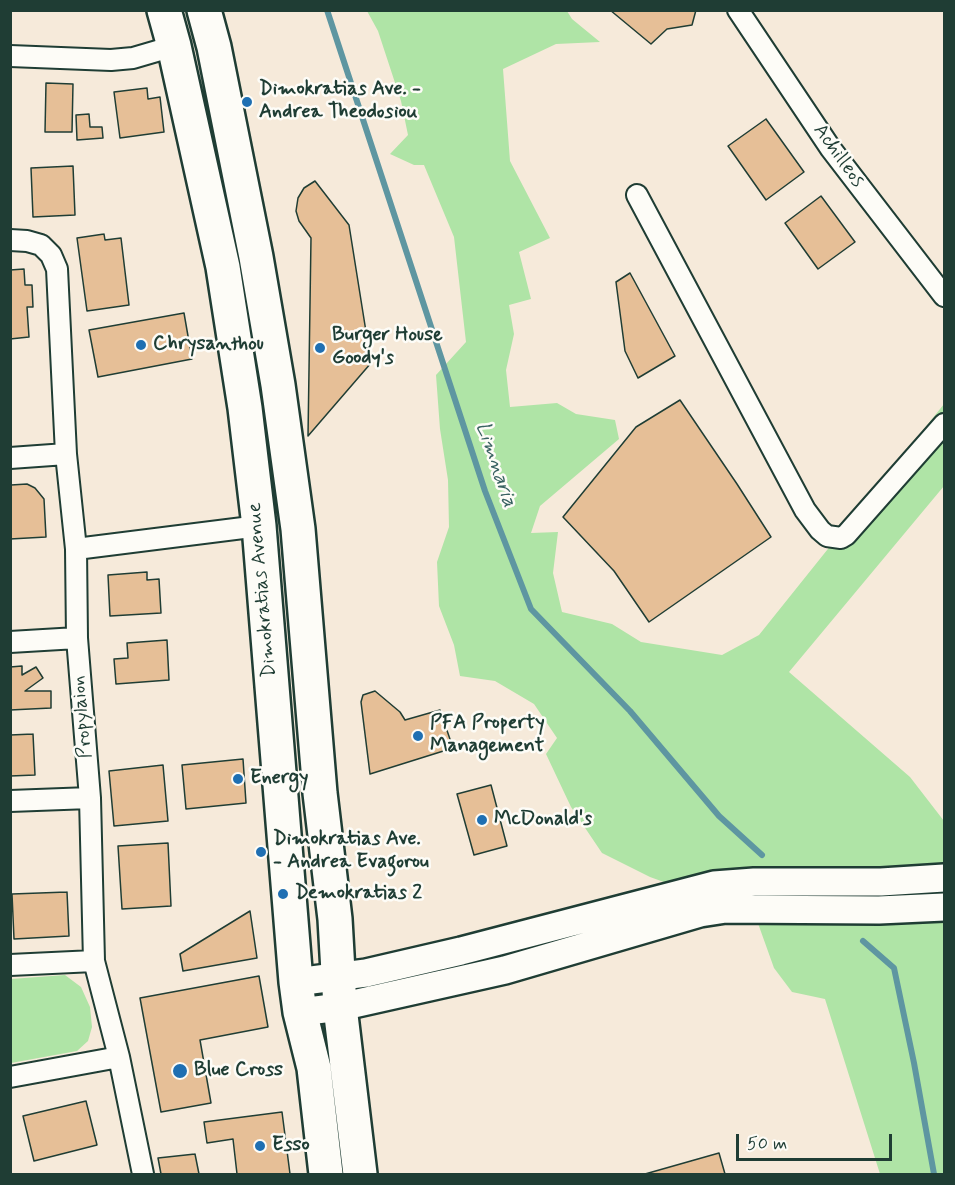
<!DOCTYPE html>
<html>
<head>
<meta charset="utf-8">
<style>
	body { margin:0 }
	#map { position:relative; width:955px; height:1185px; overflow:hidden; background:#f6eada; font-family:Mynerve,sans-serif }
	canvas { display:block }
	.frame { position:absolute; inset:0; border:12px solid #1f3d34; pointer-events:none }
	.scale { position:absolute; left:736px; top:1134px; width:156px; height:27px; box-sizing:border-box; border:3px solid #1f3d34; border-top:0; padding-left:8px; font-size:18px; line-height:21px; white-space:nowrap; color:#1f3d34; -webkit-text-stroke:4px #fdfcf7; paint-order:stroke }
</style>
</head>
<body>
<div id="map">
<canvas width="955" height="1185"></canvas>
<div class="frame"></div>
<div class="scale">50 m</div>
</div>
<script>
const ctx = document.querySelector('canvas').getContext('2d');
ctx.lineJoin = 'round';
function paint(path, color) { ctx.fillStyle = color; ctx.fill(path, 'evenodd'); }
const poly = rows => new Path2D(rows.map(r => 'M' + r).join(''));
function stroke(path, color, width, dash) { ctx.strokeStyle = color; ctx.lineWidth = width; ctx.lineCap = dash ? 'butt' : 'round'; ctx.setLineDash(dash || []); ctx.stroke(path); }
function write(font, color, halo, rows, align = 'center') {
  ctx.font = font + ' Mynerve,sans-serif'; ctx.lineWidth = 5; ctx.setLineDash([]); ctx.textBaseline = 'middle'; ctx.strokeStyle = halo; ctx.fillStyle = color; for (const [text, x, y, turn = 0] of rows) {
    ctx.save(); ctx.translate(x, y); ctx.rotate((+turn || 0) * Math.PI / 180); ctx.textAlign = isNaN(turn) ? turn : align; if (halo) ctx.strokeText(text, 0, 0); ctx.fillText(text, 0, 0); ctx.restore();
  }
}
paint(poly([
	[367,11,567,11,572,19,600,42,556,44,503,69,510,161,550,238,519,252,531,299,509,305,514,334,506,370,510,407,557,403,576,414,615,420,619,439,540,506,531,533,558,532,553,573,562,612,612,624,641,642,722,655,759,635,944,404,944,486,789,672,910,777,944,821,944,1174,880,1174,825,999,792,992,774,968,755,915,650,877,602,853,571,807,546,754,557,738,534,704,495,681,460,676,454,645,439,606,437,562,449,527,448,480,440,429,436,375,466,342,454,237,424,165,414,165,390,154,408,135,401,101,378,31],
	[65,975,81,987,90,1007,92,1027,88,1041,77,1051,11,1063,11,979]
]), '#afe4a6');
stroke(poly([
	[327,10,485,491,531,609,630,711,719,816,762,855],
	[863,941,894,968,914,1063,934,1174]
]), '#5e96a1', 6);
const building = poly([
	[610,10,696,10,692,25,667,29,651,44,610,10],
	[46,83,73,84,72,132,45,132,46,83],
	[147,88,148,99,160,97,164,132,120,138,114,92,147,88],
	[89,114,90,127,102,127,103,138,77,140,76,115,89,114],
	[766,119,804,172,766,200,728,146,766,119],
	[73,166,75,215,33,217,31,168,73,166],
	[315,181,349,225,371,363,308,436,311,238,299,221,296,211,298,198,304,188,315,181],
	[821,196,855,242,818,269,785,223,821,196],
	[104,234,105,240,121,238,129,305,87,311,77,238,104,234],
	[24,269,25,285,32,285,33,307,27,307,29,337,10,339,10,270,24,269],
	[630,273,675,356,638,378,625,351,616,282,630,273],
	[184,313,192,359,98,377,89,330,184,313],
	[680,400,737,484,771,537,649,622,614,571,563,517,636,427,680,400],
	[10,477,11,485,27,484,35,488,44,499,46,537,10,539,10,477],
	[147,572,147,580,159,579,161,613,110,616,108,575,147,572],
	[167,640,169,680,116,684,114,659,128,658,127,643,167,640],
	[22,666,22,675,36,667,43,678,25,691,51,691,51,708,10,710,10,667,22,666],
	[375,691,400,712,405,720,440,710,453,748,370,774,361,702,363,695,375,691],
	[33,734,35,775,10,776,10,735,33,734],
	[243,759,246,803,186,809,182,765,243,759],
	[163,765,168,821,114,826,109,771,163,765],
	[491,785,507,846,474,855,457,794,491,785],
	[168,843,171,906,122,909,118,846,168,843],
	[67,892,69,936,14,939,12,894,67,892],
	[250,911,257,958,183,971,180,954,250,911],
	[259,976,268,1027,200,1040,211,1103,161,1112,140,998,259,976],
	[86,1101,97,1145,34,1161,23,1116,86,1101],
	[282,1112,290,1174,237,1174,233,1139,207,1143,204,1122,282,1112],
	[719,1153,725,1174,645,1174,719,1153],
	[195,1154,199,1174,161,1174,158,1158,195,1154]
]);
paint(building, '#e6bf97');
stroke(building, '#1f3d34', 1.5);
const street = poly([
	[738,10,831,149,944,296],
	[10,56,111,60,133,58,174,46],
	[637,195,805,510,820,530,827,536,841,538,846,535,944,424],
	[10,240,27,241,41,245,51,255,57,269,66,454,76,549,77,638,90,798,94,961,119,1057,143,1174],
	[10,458,66,454],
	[76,549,259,526],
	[10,642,77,638],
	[10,801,90,798],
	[10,965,94,961],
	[10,1077,119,1057]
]);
const secondary = poly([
	[296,982,366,973,461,951,714,885,754,882,881,882,944,878],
	[300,1012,340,1007,505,970,700,913,726,909,879,910,944,907]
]);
const highway = poly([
	[164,10,174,46,223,267,245,408,259,526,296,982,300,1012,314,1068,326,1174],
	[204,10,214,47,256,257,278,385,298,529,320,793,335,919,340,1007,360,1174]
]);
stroke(street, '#1f3d34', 24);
stroke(secondary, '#1f3d34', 32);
stroke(highway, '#1f3d34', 38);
stroke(street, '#fdfcf7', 20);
stroke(secondary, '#fdfcf7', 27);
stroke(highway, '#fdfcf7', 33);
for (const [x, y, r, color] of [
	[247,102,6,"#1f6fb2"],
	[141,345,6,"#1f6fb2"],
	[320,348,6,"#1f6fb2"],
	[418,736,6,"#1f6fb2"],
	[238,779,6,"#1f6fb2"],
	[482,820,6,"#1f6fb2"],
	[261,852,6,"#1f6fb2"],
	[283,894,6,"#1f6fb2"],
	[180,1071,8,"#1f6fb2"],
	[260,1146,6,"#1f6fb2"]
]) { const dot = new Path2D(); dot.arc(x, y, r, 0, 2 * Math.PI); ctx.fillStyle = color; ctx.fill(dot); stroke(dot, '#fdfcf7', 2); }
write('bold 20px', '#1f3d34', '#fdfcf7', [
	["Dimokratias Ave. -",259,90],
	["Andrea Theodosiou",259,113],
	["Burger House",332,336],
	["Goody's",332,359],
	["Chrysanthou",153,345],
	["PFA Property",430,724],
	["Management",430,747],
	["Energy",250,779],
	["McDonald's",494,820],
	["Dimokratias Ave.",273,840],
	["- Andrea Evagorou",273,863],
	["Demokratias 2",295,894],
	["Blue Cross",194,1071],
	["Esso",272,1146]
], 'left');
write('20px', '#1f3d34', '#fdfcf7', [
	["Achilleos",838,156,54],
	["Dimokratias Avenue",263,590,-95],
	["Propylaion",83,717,-95]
]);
write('italic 21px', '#396261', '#fdfcf7', [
	["Limnaria",495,465,71]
]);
</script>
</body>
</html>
